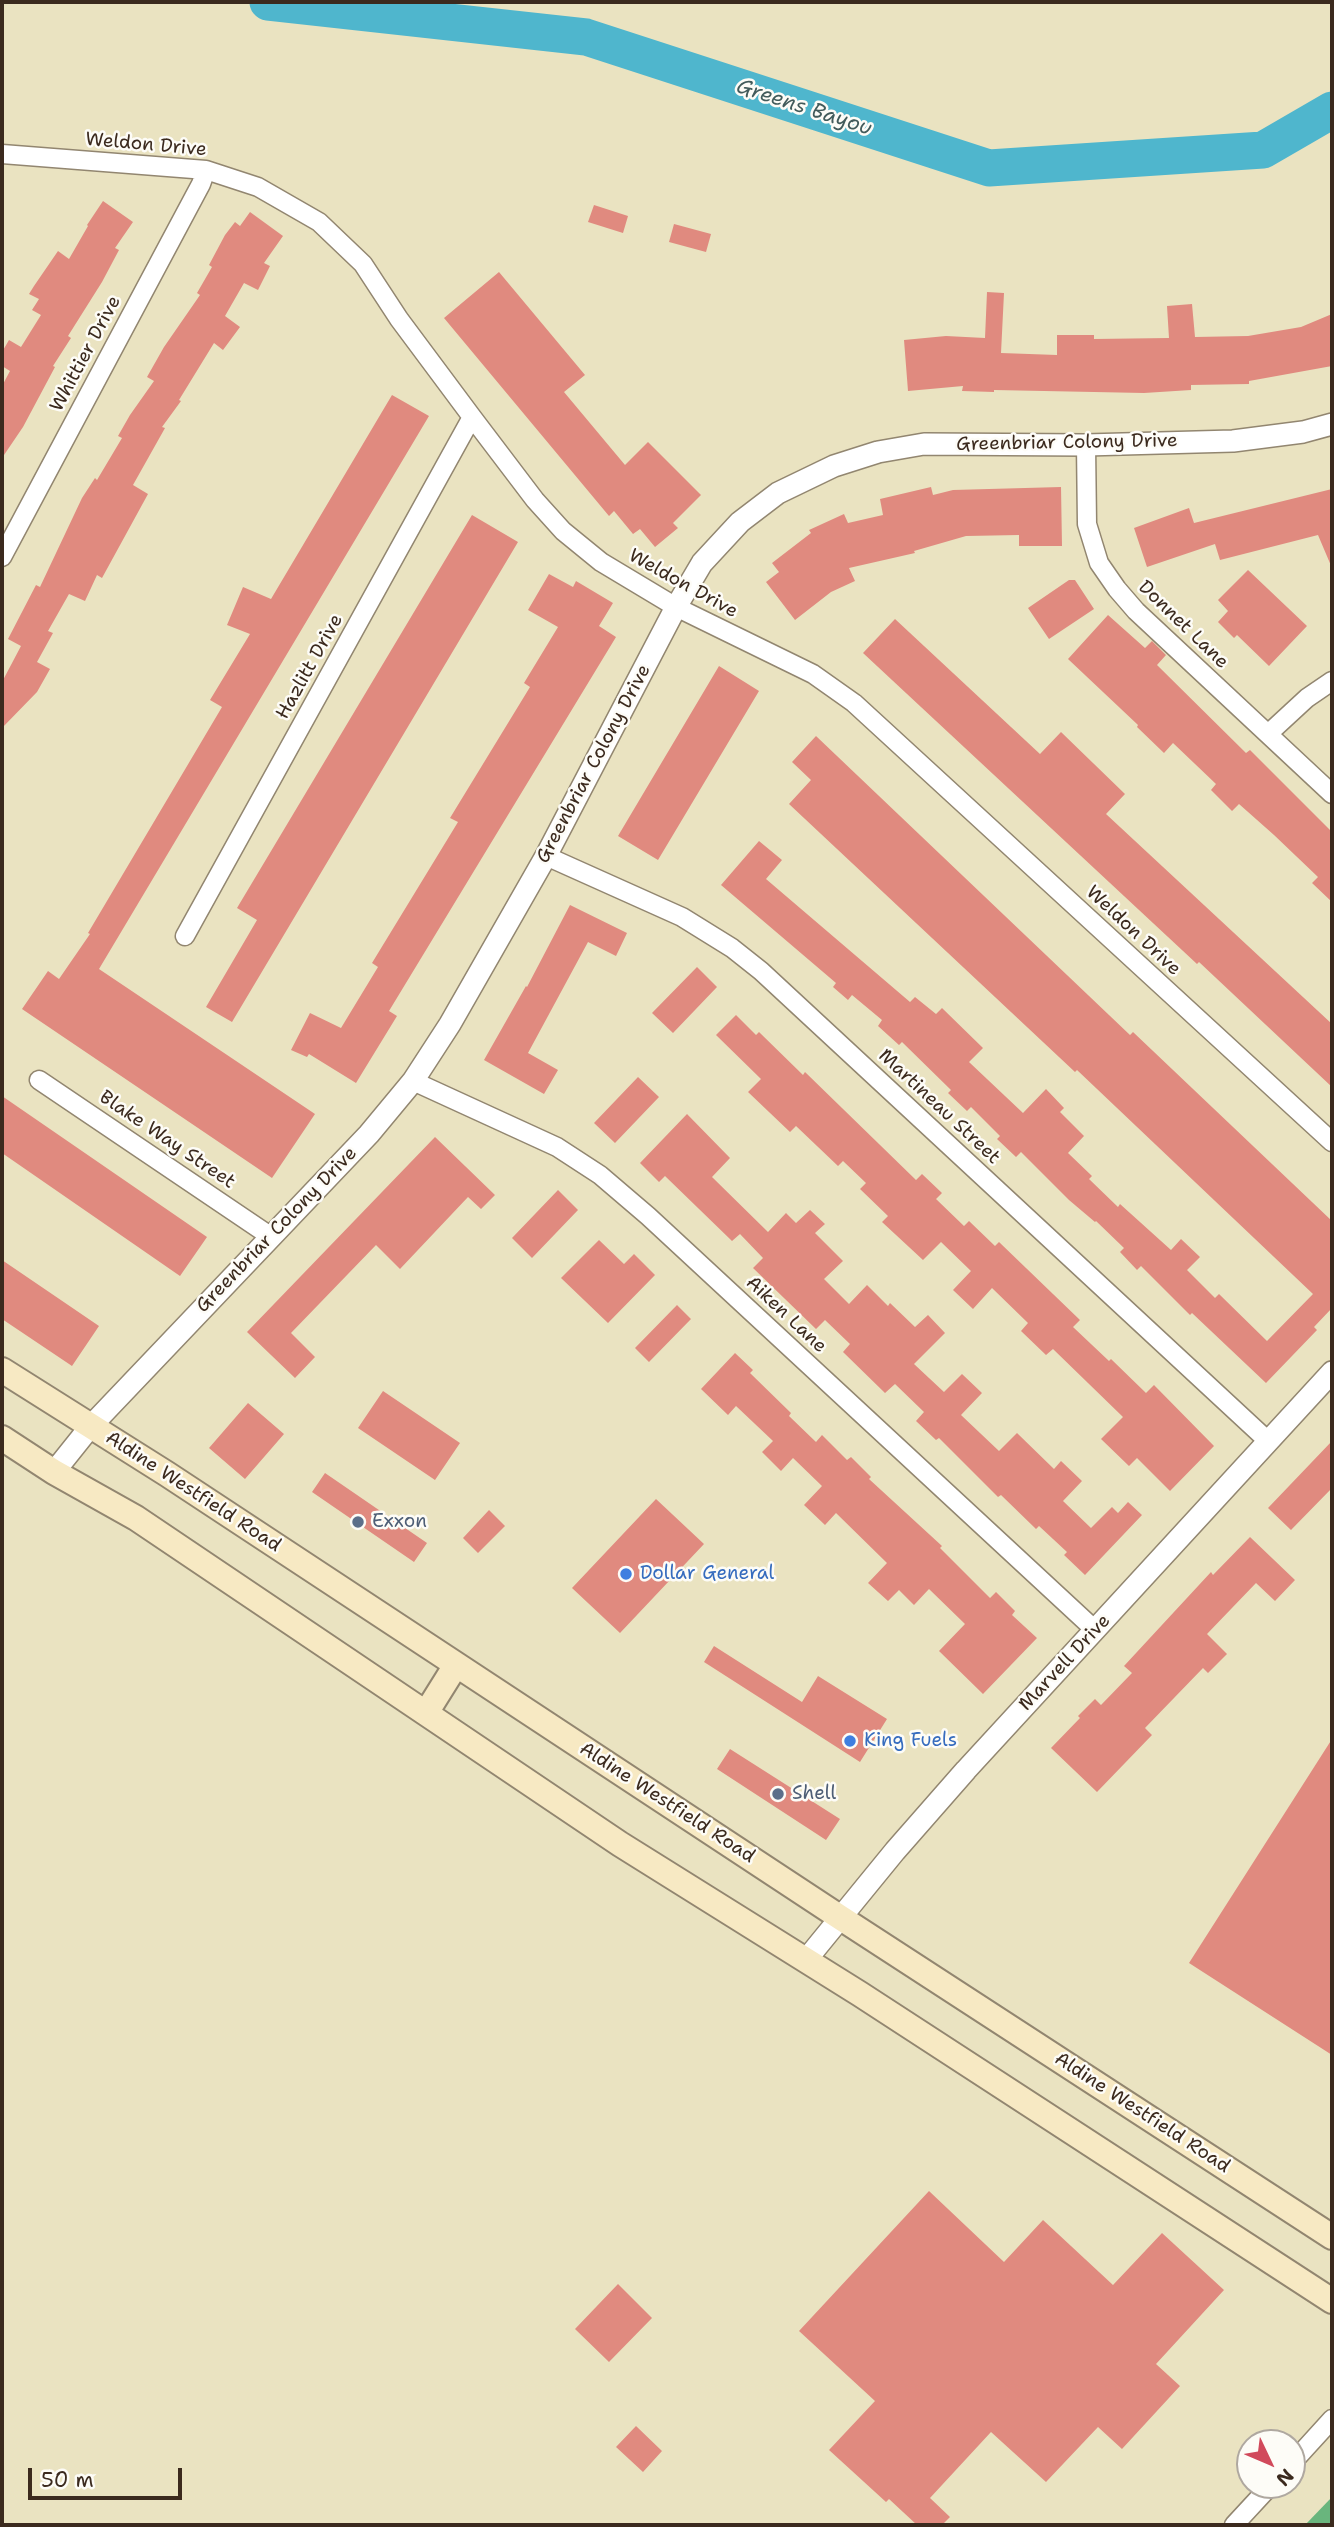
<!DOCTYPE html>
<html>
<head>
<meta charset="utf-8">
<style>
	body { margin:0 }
	#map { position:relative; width:1334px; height:2527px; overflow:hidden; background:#eae3c1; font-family:"Shantell Sans",sans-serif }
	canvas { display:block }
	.frame { position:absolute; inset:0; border:4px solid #3b2a1e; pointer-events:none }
	.north { position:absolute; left:1236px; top:2429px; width:70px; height:70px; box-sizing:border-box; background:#fdfcf7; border:2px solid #afa8a0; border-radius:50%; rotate:134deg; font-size:19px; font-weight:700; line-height:28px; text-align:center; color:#3b2a1e }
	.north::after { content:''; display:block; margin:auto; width:24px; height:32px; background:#d1495b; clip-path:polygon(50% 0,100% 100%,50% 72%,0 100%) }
	.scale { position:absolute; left:28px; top:2468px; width:154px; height:32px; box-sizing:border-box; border:4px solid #3b2a1e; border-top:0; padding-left:9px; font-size:21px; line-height:24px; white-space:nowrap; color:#3b2a1e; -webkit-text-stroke:5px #fdfcf7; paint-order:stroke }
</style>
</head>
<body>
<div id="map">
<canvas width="1334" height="2527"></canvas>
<div class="frame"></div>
<div class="north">N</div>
<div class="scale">50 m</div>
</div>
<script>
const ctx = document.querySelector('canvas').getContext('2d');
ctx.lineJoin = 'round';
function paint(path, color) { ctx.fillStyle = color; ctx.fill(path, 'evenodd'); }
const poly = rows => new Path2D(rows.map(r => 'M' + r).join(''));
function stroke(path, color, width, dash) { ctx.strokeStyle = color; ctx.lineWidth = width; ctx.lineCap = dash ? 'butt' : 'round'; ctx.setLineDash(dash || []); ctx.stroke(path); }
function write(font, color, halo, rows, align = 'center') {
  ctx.font = font + ' "Shantell Sans",sans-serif'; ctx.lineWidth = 5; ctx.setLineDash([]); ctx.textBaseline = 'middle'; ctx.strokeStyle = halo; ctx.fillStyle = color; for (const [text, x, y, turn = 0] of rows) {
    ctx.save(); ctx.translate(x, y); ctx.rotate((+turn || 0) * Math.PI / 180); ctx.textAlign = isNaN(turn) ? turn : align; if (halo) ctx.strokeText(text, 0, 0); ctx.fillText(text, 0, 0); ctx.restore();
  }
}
paint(poly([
	[1332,2497,1332,2525,1305,2525]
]), '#69b57d');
stroke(poly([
	[268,2,586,37,989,168,1263,150,1332,110]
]), '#4fb6cd', 37);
paint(poly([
	[103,201,133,222,115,248,119,250,102,282,68,336,71,338,53,366,55,367,23,427,2,458,2,386,10,371,2,366,2,352,9,340,21,347,41,315,32,310,39,299,29,294,34,286,58,251,69,259,88,226,87,225],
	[594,205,628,216,623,233,588,222],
	[250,212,283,236,264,263,270,266,258,290,244,283,225,316,240,327,223,350,214,343,179,400,181,401,162,427,165,428,133,485,148,494,102,578,97,575,85,601,69,594,48,631,53,633,37,662,50,669,37,692,2,728,2,682,21,646,8,639,36,585,40,587,82,498,95,478,97,480,122,438,118,436,130,415,154,381,147,377,164,347,200,295,197,293,212,267,209,265,225,235,235,222,240,226],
	[674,224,711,234,706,252,669,242],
	[499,272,585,375,564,392,625,465,648,442,701,495,673,523,678,528,655,547,640,529,633,534,614,511,609,516,444,318],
	[987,292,1004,293,1001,353,1057,355,1057,335,1094,335,1094,339,1169,338,1167,306,1192,304,1195,337,1248,336,1301,327,1332,314,1332,366,1249,381,1249,384,1191,385,1191,390,1144,393,994,390,994,392,962,391,963,386,908,391,904,340,946,336,985,338],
	[392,395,429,416,99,969,315,1114,272,1178,22,1009,48,971,59,979,90,934,88,933,222,707,210,700,250,634,227,625,243,587,271,599],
	[931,487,933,495,953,490,1061,487,1062,546,1019,546,1019,535,966,536,914,551,915,553,849,568,855,581,831,592,795,620,766,582,779,572,772,563,811,533,809,530,844,514,848,523,883,515,880,499],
	[1332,489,1332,568,1318,535,1220,560,1215,544,1147,567,1134,528,1189,508,1194,523],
	[472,515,518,542,232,1022,206,1007,257,920,237,908],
	[1248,570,1307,626,1269,666,1237,635,1234,638,1218,622,1228,611,1218,600],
	[549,574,573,587,576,581,613,603,599,626,616,637,389,1011,397,1016,356,1083,309,1054,307,1057,291,1050,310,1013,341,1028,378,967,372,963,458,822,450,818,530,687,524,683,558,627,528,610],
	[1069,580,1075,580,1094,609,1049,639,1028,608],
	[1108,615,1145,648,1152,641,1166,655,1157,665,1246,753,1250,750,1332,832,1332,902,1312,883,1318,877,1274,835,1239,804,1232,811,1211,790,1216,784,1173,743,1164,753,1137,727,1138,725,1068,659],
	[895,619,1040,754,1061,732,1125,794,1106,814,1332,1024,1332,1087,1199,962,1197,964,863,653],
	[719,666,759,691,658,860,618,836],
	[816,736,1130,1035,1133,1032,1332,1221,1332,1308,1314,1327,1317,1330,1266,1383,1192,1313,1190,1315,1141,1266,1137,1270,1120,1252,1124,1248,1096,1221,1095,1222,1069,1200,1021,1152,1016,1157,997,1139,1000,1136,971,1107,967,1111,948,1093,951,1090,902,1042,899,1045,878,1026,882,1020,852,995,848,1000,833,987,836,983,721,885,759,841,782,860,766,879,910,1002,915,997,936,1014,942,1008,983,1048,969,1062,1023,1113,1046,1089,1064,1108,1060,1112,1084,1136,1068,1153,1092,1176,1089,1179,1118,1207,1120,1204,1171,1250,1181,1239,1200,1257,1187,1270,1215,1298,1219,1294,1267,1341,1313,1294,1077,1070,1075,1072,789,804,811,780,792,762],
	[570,905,627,933,616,956,588,942,528,1053,558,1070,544,1094,484,1060,526,986,527,987],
	[697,967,717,987,673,1033,652,1013],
	[736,1015,756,1035,759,1032,803,1075,805,1072,916,1180,922,1174,942,1193,936,1199,964,1226,969,1221,995,1246,999,1242,1080,1320,1073,1327,1109,1361,1111,1359,1146,1393,1154,1385,1214,1446,1170,1491,1137,1458,1129,1466,1101,1439,1123,1417,1053,1349,1046,1355,1021,1331,1028,1323,992,1288,973,1309,953,1290,971,1271,941,1242,923,1260,882,1222,888,1216,860,1189,866,1183,843,1161,838,1166,796,1126,790,1132,748,1092,761,1079,716,1035],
	[638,1077,659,1097,615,1143,594,1123],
	[2,1096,207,1237,180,1276,2,1153],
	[687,1114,730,1158,712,1177,768,1232,786,1213,796,1223,810,1210,825,1224,815,1233,843,1261,824,1279,849,1304,867,1285,888,1306,890,1303,915,1327,928,1315,945,1333,914,1364,944,1392,962,1374,982,1393,961,1415,999,1451,1017,1433,1054,1469,1061,1461,1082,1481,1063,1501,1091,1528,1112,1507,1118,1513,1128,1502,1142,1515,1085,1575,1064,1555,1067,1552,1039,1526,1036,1529,1001,1495,998,1497,939,1438,936,1440,916,1421,924,1412,895,1384,885,1393,843,1352,850,1344,825,1320,816,1329,753,1268,763,1258,740,1234,732,1241,665,1176,659,1182,640,1163],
	[435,1137,495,1195,481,1209,468,1197,400,1269,376,1245,291,1333,315,1357,295,1378,247,1332],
	[558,1190,578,1210,532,1258,512,1238],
	[599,1240,624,1264,634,1254,655,1275,608,1323,561,1278],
	[2,1260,99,1326,72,1366,2,1319],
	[677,1305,691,1319,649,1362,635,1348],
	[735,1353,753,1370,750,1373,791,1413,789,1416,816,1442,822,1435,847,1460,851,1457,871,1477,869,1479,942,1546,940,1548,990,1598,996,1592,1015,1611,1012,1615,1037,1638,983,1694,939,1651,965,1624,929,1589,914,1605,899,1590,888,1601,868,1583,887,1563,836,1513,825,1525,804,1505,822,1486,793,1458,781,1471,762,1452,773,1441,736,1406,728,1415,701,1389],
	[383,1391,460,1443,435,1480,358,1428],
	[248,1403,284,1434,245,1479,209,1448],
	[1332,1441,1332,1488,1291,1530,1268,1508],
	[325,1473,427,1543,414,1562,312,1492],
	[656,1499,704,1544,620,1633,572,1588],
	[489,1510,505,1526,478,1553,463,1538],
	[1250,1537,1295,1580,1275,1601,1256,1583,1207,1634,1227,1654,1208,1673,1203,1668,1145,1728,1152,1735,1097,1792,1051,1748,1080,1718,1078,1716,1095,1699,1101,1705,1132,1673,1124,1666,1211,1572,1213,1575],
	[714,1646,802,1702,818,1676,887,1719,860,1762,704,1662],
	[1332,1739,1332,2055,1189,1963],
	[730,1749,840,1819,826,1840,717,1769],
	[929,2191,1004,2262,1043,2220,1113,2285,1162,2233,1224,2290,1156,2364,1180,2386,1122,2449,1098,2427,1046,2482,991,2432,930,2498,950,2517,942,2525,917,2525,889,2499,886,2502,829,2450,875,2401,799,2331],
	[618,2284,652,2318,609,2362,575,2329],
	[636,2426,662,2451,643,2472,616,2447]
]), '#e08a7f');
const minor = poly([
	[2,154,206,170,258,187,319,222,363,264,399,319,472,417,535,500,563,531,601,562,676,607,813,674,854,703,1332,1142],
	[1086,445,1087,524,1099,563,1117,589,1136,611,1332,794],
	[2,557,201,184,206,170],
	[1268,734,1307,698,1332,681],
	[546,856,682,917,732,948,761,971,1268,1441],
	[185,936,472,417],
	[39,1080,270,1236],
	[413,1081,557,1147,600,1175,648,1216,1095,1630],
	[1292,2463,1332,2419],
	[1234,2525,1271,2485]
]);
const tertiary = poly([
	[54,1472,90,1427,369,1134,413,1081,450,1024,546,856,676,607,702,563,740,522,778,493,834,466,878,452,924,444,1086,445,1233,441,1303,432,1332,424],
	[806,1960,895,1851,966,1770,1332,1372]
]);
const secondary = poly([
	[2,1370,167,1474,841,1918,1332,2237],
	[2,1438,54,1472,136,1518,620,1844,860,1994,1332,2301],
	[426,1713,456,1665]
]);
stroke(minor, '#928670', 21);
stroke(tertiary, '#928670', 24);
stroke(secondary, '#928670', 28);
stroke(minor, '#fff', 18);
stroke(tertiary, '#fff', 21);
stroke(secondary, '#f7e9c3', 24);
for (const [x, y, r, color] of [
	[358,1522,7,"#5c6f8a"],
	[626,1574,7,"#3f7fe0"],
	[850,1741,7,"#3f7fe0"],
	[778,1794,7,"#5c6f8a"]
]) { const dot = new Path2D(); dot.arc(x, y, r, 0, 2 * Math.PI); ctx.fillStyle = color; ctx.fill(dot); stroke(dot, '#fdfcf7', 2.5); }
write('19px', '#3b2a1e', '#fdfcf7', [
	["Weldon Drive",146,145,5],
	["Whittier Drive",86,354,-62],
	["Greenbriar Colony Drive",1067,443,-1],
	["Weldon Drive",683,584,29],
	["Donnet Lane",1183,625,44],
	["Hazlitt Drive",310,667,-61],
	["Greenbriar Colony Drive",594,764,-62],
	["Weldon Drive",1133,931,43],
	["Martineau Street",939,1107,43],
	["Blake Way Street",167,1140,34],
	["Greenbriar Colony Drive",277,1230,-46],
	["Aiken Lane",786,1315,43],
	["Aldine Westfield Road",193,1492,33],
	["Marvell Drive",1065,1663,-47],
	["Aldine Westfield Road",667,1803,33],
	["Aldine Westfield Road",1142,2113,33]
]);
write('19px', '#4e5e75', '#fdfcf7', [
	["Exxon",372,1522],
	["Shell",792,1794]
], 'left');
write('19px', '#366cbe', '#fdfcf7', [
	["Dollar General",640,1574],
	["King Fuels",864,1741]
], 'left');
write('italic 21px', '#425b5b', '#fdfcf7', [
	["Greens Bayou",804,108,18]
]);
</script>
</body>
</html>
